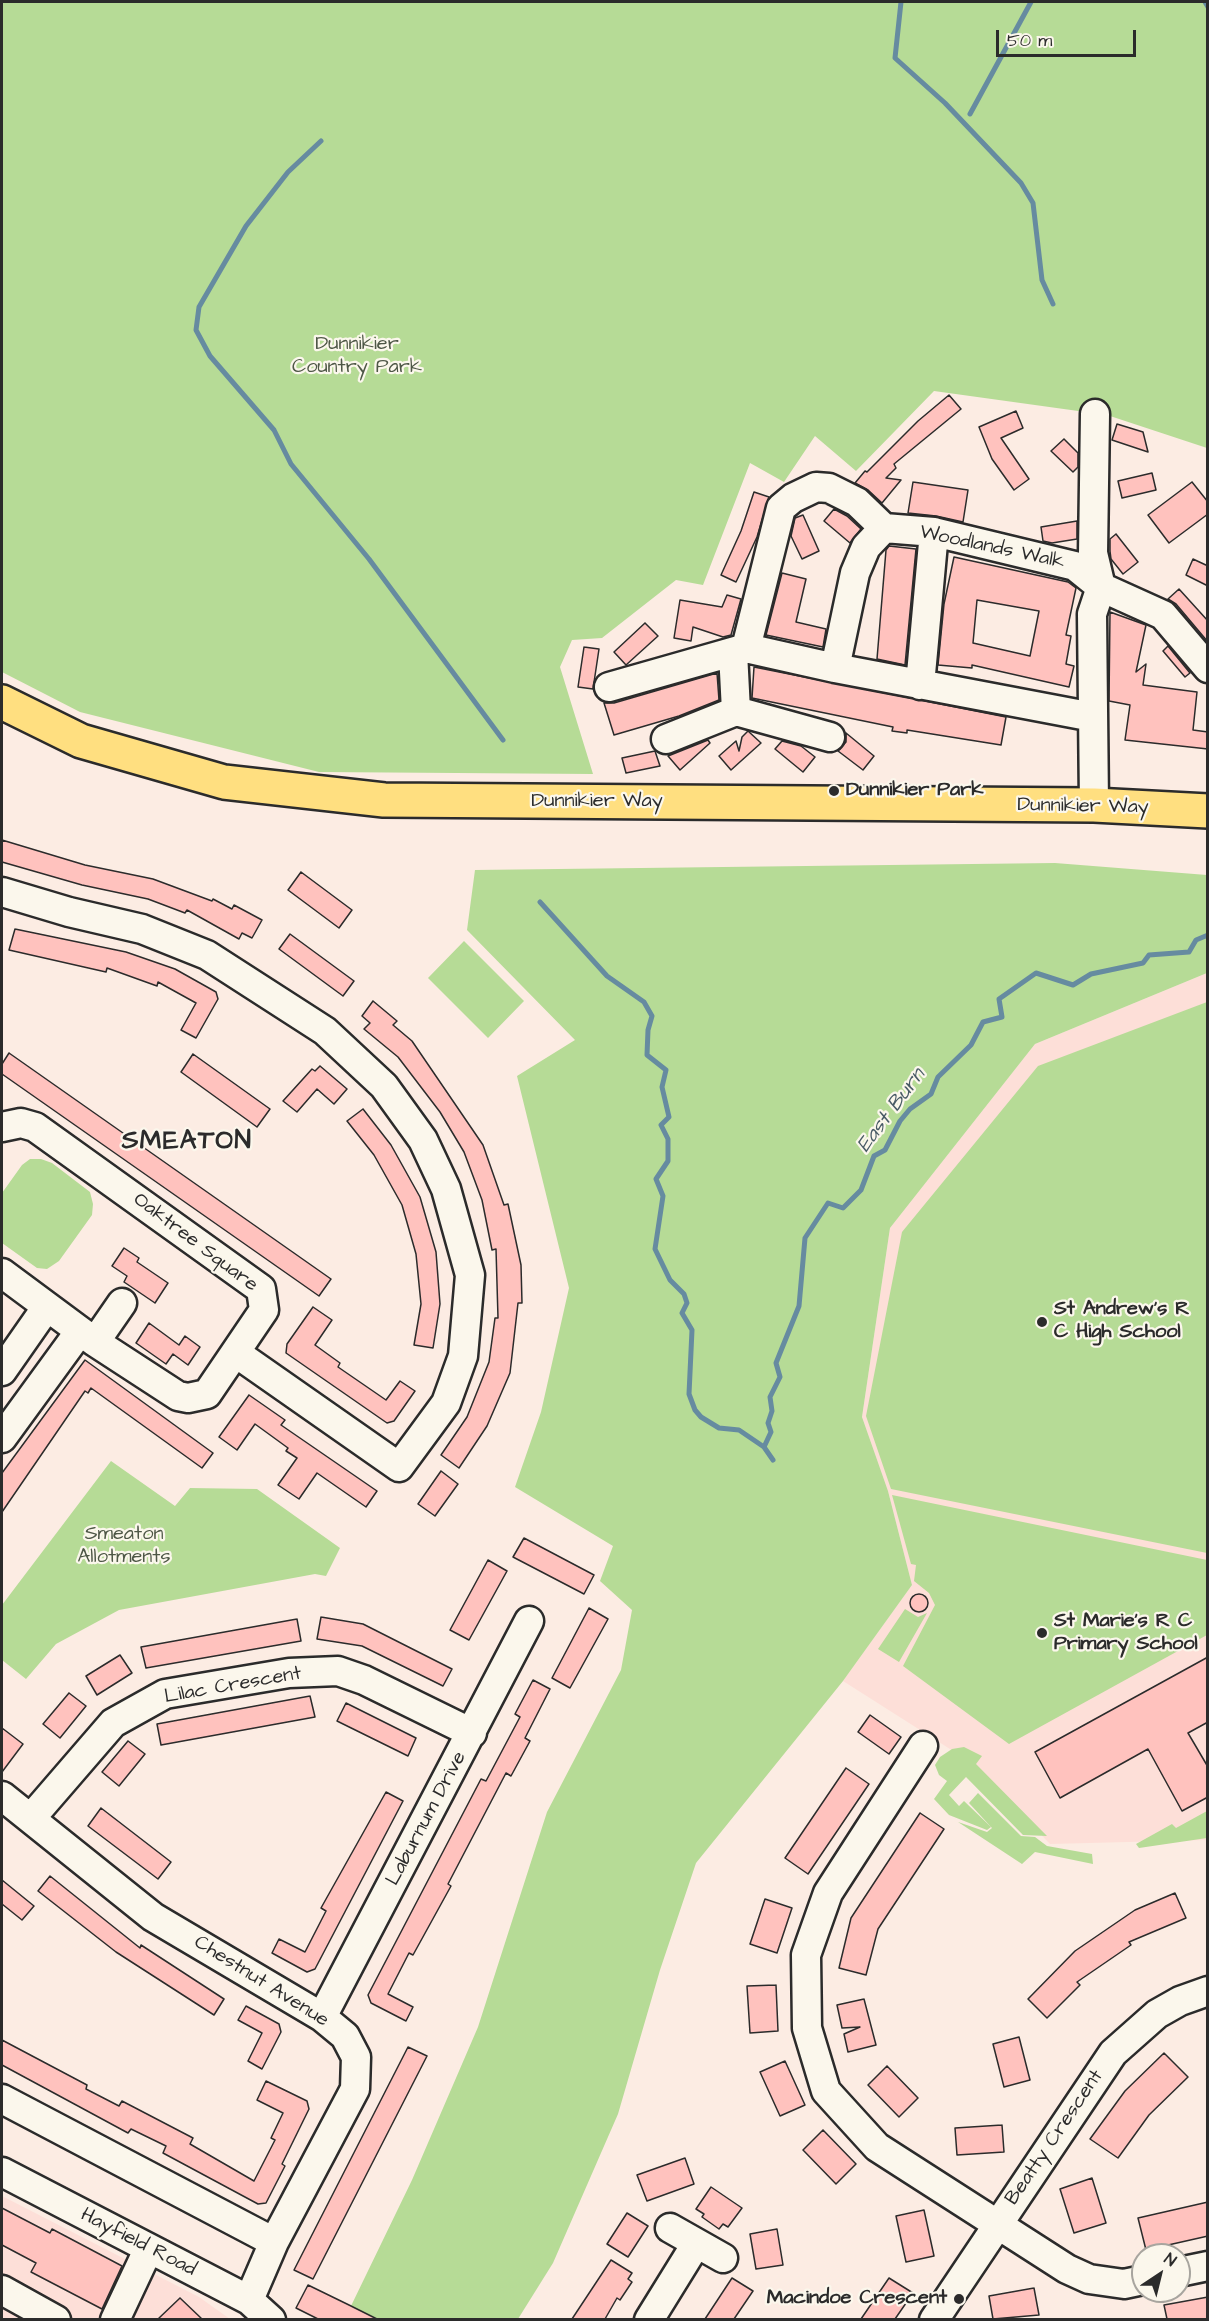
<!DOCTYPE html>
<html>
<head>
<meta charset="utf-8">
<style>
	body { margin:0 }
	#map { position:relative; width:1209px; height:2321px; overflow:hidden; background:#fcece3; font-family:"Architects Daughter",sans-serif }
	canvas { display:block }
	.frame { position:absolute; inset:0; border:3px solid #2b2b2b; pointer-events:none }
	.north { position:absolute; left:1131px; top:2243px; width:60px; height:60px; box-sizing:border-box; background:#fbf7ec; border:2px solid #a8a59f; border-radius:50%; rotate:35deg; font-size:16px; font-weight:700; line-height:24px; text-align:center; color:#2b2b2b }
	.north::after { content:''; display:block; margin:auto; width:21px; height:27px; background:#2b2b2b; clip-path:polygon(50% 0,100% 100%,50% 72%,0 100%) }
	.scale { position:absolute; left:996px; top:30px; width:140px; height:27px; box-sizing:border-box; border:3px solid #2b2b2b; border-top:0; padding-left:8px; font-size:18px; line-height:21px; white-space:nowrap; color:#2b2b2b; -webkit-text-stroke:4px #fbf7ec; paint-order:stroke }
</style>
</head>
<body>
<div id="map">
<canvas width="1209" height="2321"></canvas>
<div class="frame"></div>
<div class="north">N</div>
<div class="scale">50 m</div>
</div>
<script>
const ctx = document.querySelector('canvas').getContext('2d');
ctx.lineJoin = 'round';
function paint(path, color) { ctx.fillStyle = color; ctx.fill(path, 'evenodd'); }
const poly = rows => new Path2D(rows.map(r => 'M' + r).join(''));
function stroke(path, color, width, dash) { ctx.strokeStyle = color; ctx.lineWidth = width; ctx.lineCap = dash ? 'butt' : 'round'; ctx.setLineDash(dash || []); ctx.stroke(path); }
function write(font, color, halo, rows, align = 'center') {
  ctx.font = font + ' "Architects Daughter",sans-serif'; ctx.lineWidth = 4.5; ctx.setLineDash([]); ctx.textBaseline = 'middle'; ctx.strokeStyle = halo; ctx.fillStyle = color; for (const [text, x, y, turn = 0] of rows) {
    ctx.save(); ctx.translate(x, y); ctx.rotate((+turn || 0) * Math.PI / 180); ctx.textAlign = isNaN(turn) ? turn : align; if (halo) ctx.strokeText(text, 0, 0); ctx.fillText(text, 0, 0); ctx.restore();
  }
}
paint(poly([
	[1207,973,1207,1840,1050,1844,972,1763,843,1681,912,1585,888,1491,862,1417,890,1228,1035,1044],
	[2,2196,199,2297,230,2319,2,2319]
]), '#fddfd8');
paint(poly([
	[2,2,1207,2,1207,448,1107,415,934,391,856,471,815,436,784,482,750,463,703,585,676,580,602,638,572,640,560,667,593,774,319,772,80,712,2,672],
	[1055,863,1207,875,1207,973,1035,1044,890,1228,862,1417,888,1491,912,1585,843,1681,696,1863,660,1970,618,2114,553,2263,518,2319,378,2319,351,2306,412,2180,478,2027,547,1812,621,1670,632,1610,600,1581,613,1546,515,1487,541,1412,569,1288,517,1076,575,1040,467,930,475,870],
	[464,941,524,1001,488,1038,428,978],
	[1207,1002,1207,1553,891,1489,866,1416,902,1232,1038,1066],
	[30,1159,41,1159,52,1163,90,1192,93,1204,92,1215,59,1261,47,1269,37,1268,2,1243,2,1193,22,1165],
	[111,1461,175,1506,190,1488,257,1489,340,1548,326,1576,315,1574,119,1610,56,1644,26,1679,2,1660,2,1605],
	[892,1495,1207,1560,1207,1635,1009,1744,903,1666,935,1605,929,1593,914,1581,916,1565,911,1564],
	[905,1609,918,1617,927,1613,899,1662,878,1649],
	[964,1747,982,1756,976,1764,1047,1836,1023,1835,966,1777,949,1795,959,1806,964,1801,991,1827,987,1830,949,1815,934,1799,947,1781,939,1775,935,1765,940,1757,952,1749],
	[978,1793,1021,1836,1035,1837,1047,1846,1092,1854,1093,1864,1035,1852,1022,1864,958,1822,987,1832,992,1828,969,1803],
	[1207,1811,1207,1838,1139,1848,1136,1844,1172,1824,1176,1828]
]), '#b6db96');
stroke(poly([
	[901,2,895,58,945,103,1021,183,1033,203,1042,280,1053,304],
	[1205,2,1208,7],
	[970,114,1031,2],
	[321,141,288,172,246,226,199,307,196,330,210,356,274,430,291,464,369,559,503,740],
	[540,902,607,976,644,1002,652,1016,648,1030,647,1055,666,1070,662,1087,669,1117,661,1125,668,1139,668,1161,656,1179,663,1196,655,1249,670,1280,684,1294,687,1303,682,1313,692,1330,689,1394,695,1410,701,1417,719,1428,739,1430,764,1447,773,1460],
	[764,1447,771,1432,768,1423,772,1411,770,1397,780,1377,776,1363,799,1306,805,1238,828,1203,843,1208,861,1190,874,1156,885,1150,900,1121,910,1109,931,1094,938,1077,971,1045,983,1022,1002,1017,999,999,1036,973,1073,985,1091,974,1143,963,1149,955,1189,952,1196,940,1208,935]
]), '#668ba0', 5);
const building = poly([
	[949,395,961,409,894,464,896,468,886,478,901,480,882,503,868,490,855,483,865,471,867,472,918,421,949,395],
	[1016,411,1023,428,1001,438,1029,479,1014,490,992,459,979,427,1016,411],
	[1117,424,1143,432,1148,452,1112,440,1117,424],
	[1064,439,1078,453,1078,467,1073,472,1051,451,1064,439],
	[1152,473,1156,490,1122,498,1118,481,1152,473],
	[913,482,968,490,963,522,936,516,908,513,913,482],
	[1192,482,1208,502,1208,514,1169,543,1148,515,1192,482],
	[754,492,769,497,757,537,736,582,721,575,741,531,754,492],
	[834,509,847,516,861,529,850,543,824,521,834,509],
	[803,515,819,551,802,559,791,536,795,518,803,515],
	[1077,521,1077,539,1052,543,1043,541,1041,527,1077,521],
	[1116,534,1138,562,1123,574,1111,559,1110,551,1110,539,1116,534],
	[889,546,916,549,905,665,877,659,886,550,889,546],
	[954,557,1068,582,1076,588,1066,635,1071,636,1066,664,1074,666,1069,687,972,665,972,668,938,665,944,604,954,557],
	[977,600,1039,611,1030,656,973,643,977,600],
	[1193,559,1208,566,1208,586,1186,575,1193,559],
	[782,573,806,579,796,622,826,629,823,647,766,635,782,573],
	[1179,589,1208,621,1208,642,1176,604,1168,599,1179,589],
	[727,595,741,599,731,635,723,637,693,627,691,641,674,638,680,600,722,607,727,595],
	[1110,612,1146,625,1136,672,1146,664,1143,685,1197,692,1193,730,1208,732,1208,749,1125,740,1130,705,1109,701,1110,612],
	[645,623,658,636,626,665,614,652,645,623],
	[1168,646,1190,673,1185,677,1163,651,1168,646],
	[584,647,599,649,593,689,578,687,584,647],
	[754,667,1006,717,1001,745,907,730,907,733,892,731,893,727,752,698,754,667],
	[717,673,719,700,679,716,614,735,604,703,614,703,717,673],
	[748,731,761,743,731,770,719,756,736,741,739,751,742,737,748,731],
	[846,733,874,756,863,770,838,751,846,742,846,733],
	[708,740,710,743,680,770,668,756,708,740],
	[782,741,801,746,815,757,803,772,775,749,782,741],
	[655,751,660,766,626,773,622,758,655,751],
	[2,840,85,865,153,879,212,901,213,899,232,909,234,905,262,920,252,938,242,933,239,939,187,910,185,913,148,899,82,885,2,862,2,840],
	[301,872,352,910,339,928,288,890,301,872],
	[15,929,126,952,175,969,216,992,218,999,196,1038,181,1030,196,1003,158,982,157,986,107,968,106,972,9,950,15,929],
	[290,934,354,981,343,996,279,949,290,934],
	[373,1001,397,1021,393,1025,412,1041,483,1145,504,1205,508,1204,521,1265,522,1303,518,1303,510,1373,487,1426,459,1468,441,1455,467,1417,489,1362,495,1318,498,1318,496,1249,492,1250,482,1200,464,1152,440,1112,398,1057,364,1029,370,1023,362,1016,373,1001],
	[9,1053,331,1279,319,1296,2,1074,2,1064,9,1053],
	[193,1054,270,1109,257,1127,181,1072,193,1054],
	[320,1066,347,1089,334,1104,317,1089,297,1112,283,1101,312,1069,315,1071,320,1066],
	[363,1109,391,1145,420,1197,436,1252,440,1304,433,1348,414,1345,421,1304,416,1254,402,1205,374,1155,347,1121,363,1109],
	[124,1248,139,1258,137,1262,168,1283,155,1303,124,1282,127,1276,112,1266,124,1248],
	[313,1307,332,1320,315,1345,340,1363,338,1367,386,1400,400,1381,415,1391,394,1421,387,1423,286,1353,287,1344,313,1307],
	[149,1323,179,1345,185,1336,200,1347,188,1365,173,1354,166,1364,136,1343,149,1323],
	[85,1360,213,1453,202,1468,91,1388,88,1393,85,1391,2,1512,2,1473,85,1360],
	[249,1395,285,1420,281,1425,377,1491,366,1507,317,1473,299,1499,278,1485,297,1458,286,1451,288,1448,255,1424,237,1450,219,1437,249,1395],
	[441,1471,458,1484,435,1516,418,1504,441,1471],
	[524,1538,594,1575,584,1594,513,1557,524,1538],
	[488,1560,507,1571,469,1640,450,1630,488,1560],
	'910 1603a9 9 0 1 1 18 0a9 9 0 1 1-18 0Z',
	[589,1608,608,1619,570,1688,552,1678,589,1608],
	[321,1617,363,1624,452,1669,443,1686,362,1646,317,1639,321,1617],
	[297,1619,301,1641,146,1668,141,1647,297,1619],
	[120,1655,132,1673,97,1695,86,1676,120,1655],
	[1208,1657,1208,1722,1188,1733,1208,1767,1208,1797,1182,1811,1148,1749,1060,1798,1035,1752,1208,1657],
	[533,1680,550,1689,525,1738,530,1741,511,1776,506,1773,448,1884,451,1886,413,1955,409,1953,388,1994,413,2007,406,2021,371,2003,368,1995,481,1779,486,1781,520,1717,515,1714,533,1680],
	[69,1693,86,1706,60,1738,43,1724,69,1693],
	[310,1696,315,1717,161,1745,157,1724,310,1696],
	[346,1703,416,1738,408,1756,337,1721,346,1703],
	[870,1715,901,1737,889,1754,858,1732,870,1715],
	[2,1728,23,1744,2,1772,2,1728],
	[128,1741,145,1754,119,1786,102,1772,128,1741],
	[846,1768,869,1784,808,1874,785,1858,846,1768],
	[386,1792,403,1801,315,1969,307,1972,272,1953,279,1939,305,1952,326,1911,321,1908,386,1792],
	[101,1808,171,1862,158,1879,88,1826,101,1808],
	[920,1813,944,1829,878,1929,866,1975,839,1968,851,1918,920,1813],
	[50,1876,140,1948,141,1945,224,1999,214,2015,116,1952,38,1891,50,1876],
	[2,1880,34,1906,22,1920,2,1904,2,1880],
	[1175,1893,1186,1918,1129,1942,1131,1945,1077,1982,1080,1985,1047,2018,1028,1999,1075,1951,1135,1910,1175,1893],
	[765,1899,792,1908,777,1953,750,1944,765,1899],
	[776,1985,778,2031,750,2033,747,1986,776,1985],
	[864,1999,876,2045,848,2052,844,2034,860,2027,842,2028,837,2005,864,1999],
	[246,2006,279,2024,281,2032,262,2069,248,2061,262,2033,238,2020,246,2006],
	[1019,2037,1030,2080,1004,2087,993,2044,1019,2037],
	[2,2040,87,2085,86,2089,119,2106,122,2101,193,2138,190,2144,254,2181,275,2140,271,2138,283,2113,257,2100,266,2081,307,2101,309,2109,282,2164,285,2166,266,2203,258,2204,163,2153,166,2146,131,2129,128,2133,2,2065,2,2040],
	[408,2047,427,2056,313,2279,294,2270,408,2047],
	[1164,2053,1188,2077,1149,2115,1118,2158,1090,2139,1125,2091,1164,2053],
	[785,2061,805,2105,780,2116,760,2072,785,2061],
	[887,2066,918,2098,899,2117,868,2085,887,2066],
	[1002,2125,1004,2152,957,2155,955,2128,1002,2125],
	[823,2130,856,2164,836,2184,803,2150,823,2130],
	[685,2158,694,2184,647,2201,637,2175,685,2158],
	[1092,2178,1106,2223,1074,2233,1060,2189,1092,2178],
	[711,2187,742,2208,728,2227,723,2224,719,2229,702,2217,704,2214,696,2209,711,2187],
	[1208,2202,1208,2236,1146,2250,1138,2218,1208,2202],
	[2,2208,50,2233,52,2229,122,2266,102,2309,31,2272,36,2263,2,2245,2,2208],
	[924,2210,934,2256,906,2262,896,2216,924,2210],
	[627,2213,648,2226,628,2257,607,2244,627,2213],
	[777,2229,783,2265,756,2269,750,2234,777,2229],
	[611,2260,632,2273,628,2279,632,2282,620,2300,617,2298,605,2319,572,2319,611,2260],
	[732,2278,753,2291,734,2319,705,2319,732,2278],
	[889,2278,913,2293,895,2319,861,2319,889,2278],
	[308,2285,349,2305,377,2319,318,2319,296,2308,308,2285],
	[1034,2288,1039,2315,993,2319,989,2296,1034,2288],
	[1208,2297,1208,2319,1167,2319,1164,2305,1208,2297],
	[180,2298,202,2319,158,2319,180,2298]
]);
paint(building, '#ffc2be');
stroke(building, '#2b2b2b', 1.5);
const minor = poly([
	[746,648,781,508,793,498,816,487,829,488,857,502,884,528],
	[733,652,736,711],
	[835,668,855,573,866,547,884,528,934,532,1075,566,1101,587,1163,615,1208,668],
	[920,685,934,532],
	[609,687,746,648,835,668,1093,717],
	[666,739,736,711,830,737],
	[1094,805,1092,614,1101,587,1093,553,1095,414],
	[2,892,69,912,142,929,207,955,325,1031,384,1086,423,1140,446,1189,470,1275,463,1356,446,1403,399,1467,236,1353],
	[2,1127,21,1123,35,1127,261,1289,264,1310,207,1394,188,1398,178,1396,95,1342,2,1273],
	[95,1342,122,1303],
	[2,1371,46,1308],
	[2,1438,80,1331],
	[923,1746,828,1893,806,1955,807,2028,826,2091,877,2147,1067,2269,1089,2279,1124,2284,1143,2280],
	[2,1796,153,1917,322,2017,345,2036,356,2057,355,2089,274,2242,249,2300],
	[31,1818,113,1723,165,1694,289,1673,338,1671,364,1680,472,1733],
	[322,2017,529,1621],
	[2,2099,274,2242],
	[2,2172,249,2300,271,2320],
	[670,2228,723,2258],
	[1179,2272,1208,2266],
	[2,2290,56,2320],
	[115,2320,148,2250],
	[649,2320,696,2244],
	[934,2320,1113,2053,1157,2014,1180,2001,1208,1991]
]);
const major = poly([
	[2,702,81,741,224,782,384,800,1094,805,1208,811]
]);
stroke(minor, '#2b2b2b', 33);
stroke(major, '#2b2b2b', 38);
stroke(minor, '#fbf7ec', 28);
stroke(major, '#ffdf80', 33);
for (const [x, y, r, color] of [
	[834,791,6,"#2b2b2b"],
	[1042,1322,6,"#2b2b2b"],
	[1042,1633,6,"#2b2b2b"],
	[959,2299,6,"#2b2b2b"]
]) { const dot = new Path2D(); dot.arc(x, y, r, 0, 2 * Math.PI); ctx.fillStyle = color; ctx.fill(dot); stroke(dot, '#fbf7ec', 2); }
write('20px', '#4e5746', '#fbf7ec', [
	["Dunnikier",357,345],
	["Country Park",357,368],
	["Smeaton",124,1535],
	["Allotments",124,1558]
]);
write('20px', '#2b2b2b', '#fbf7ec', [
	["Woodlands Walk",992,548,12],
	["Dunnikier Way",597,802],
	["Dunnikier Way",1083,807,1],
	["Oaktree Square",195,1243,37],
	["Lilac Crescent",233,1686,-10],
	["Laburnum Drive",427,1819,-62],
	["Chestnut Avenue",261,1982,32],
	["Beatty Crescent",1055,2138,-56],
	["Hayfield Road",138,2243,27]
]);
write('bold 20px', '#2b2b2b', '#fbf7ec', [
	["Dunnikier Park",846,791],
	["St Andrew's R",1054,1310],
	["C High School",1054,1333],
	["St Marie's R C",1054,1622],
	["Primary School",1054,1645],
	["Macindoe Crescent",947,2299,"right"]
], 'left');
write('italic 21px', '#495b66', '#fbf7ec', [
	["East Burn",892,1111,-53]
]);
ctx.letterSpacing = '1.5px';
write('bold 26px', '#2b2b2b', '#fbf7ec', [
	["SMEATON",187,1143]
]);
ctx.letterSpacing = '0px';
</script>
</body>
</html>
